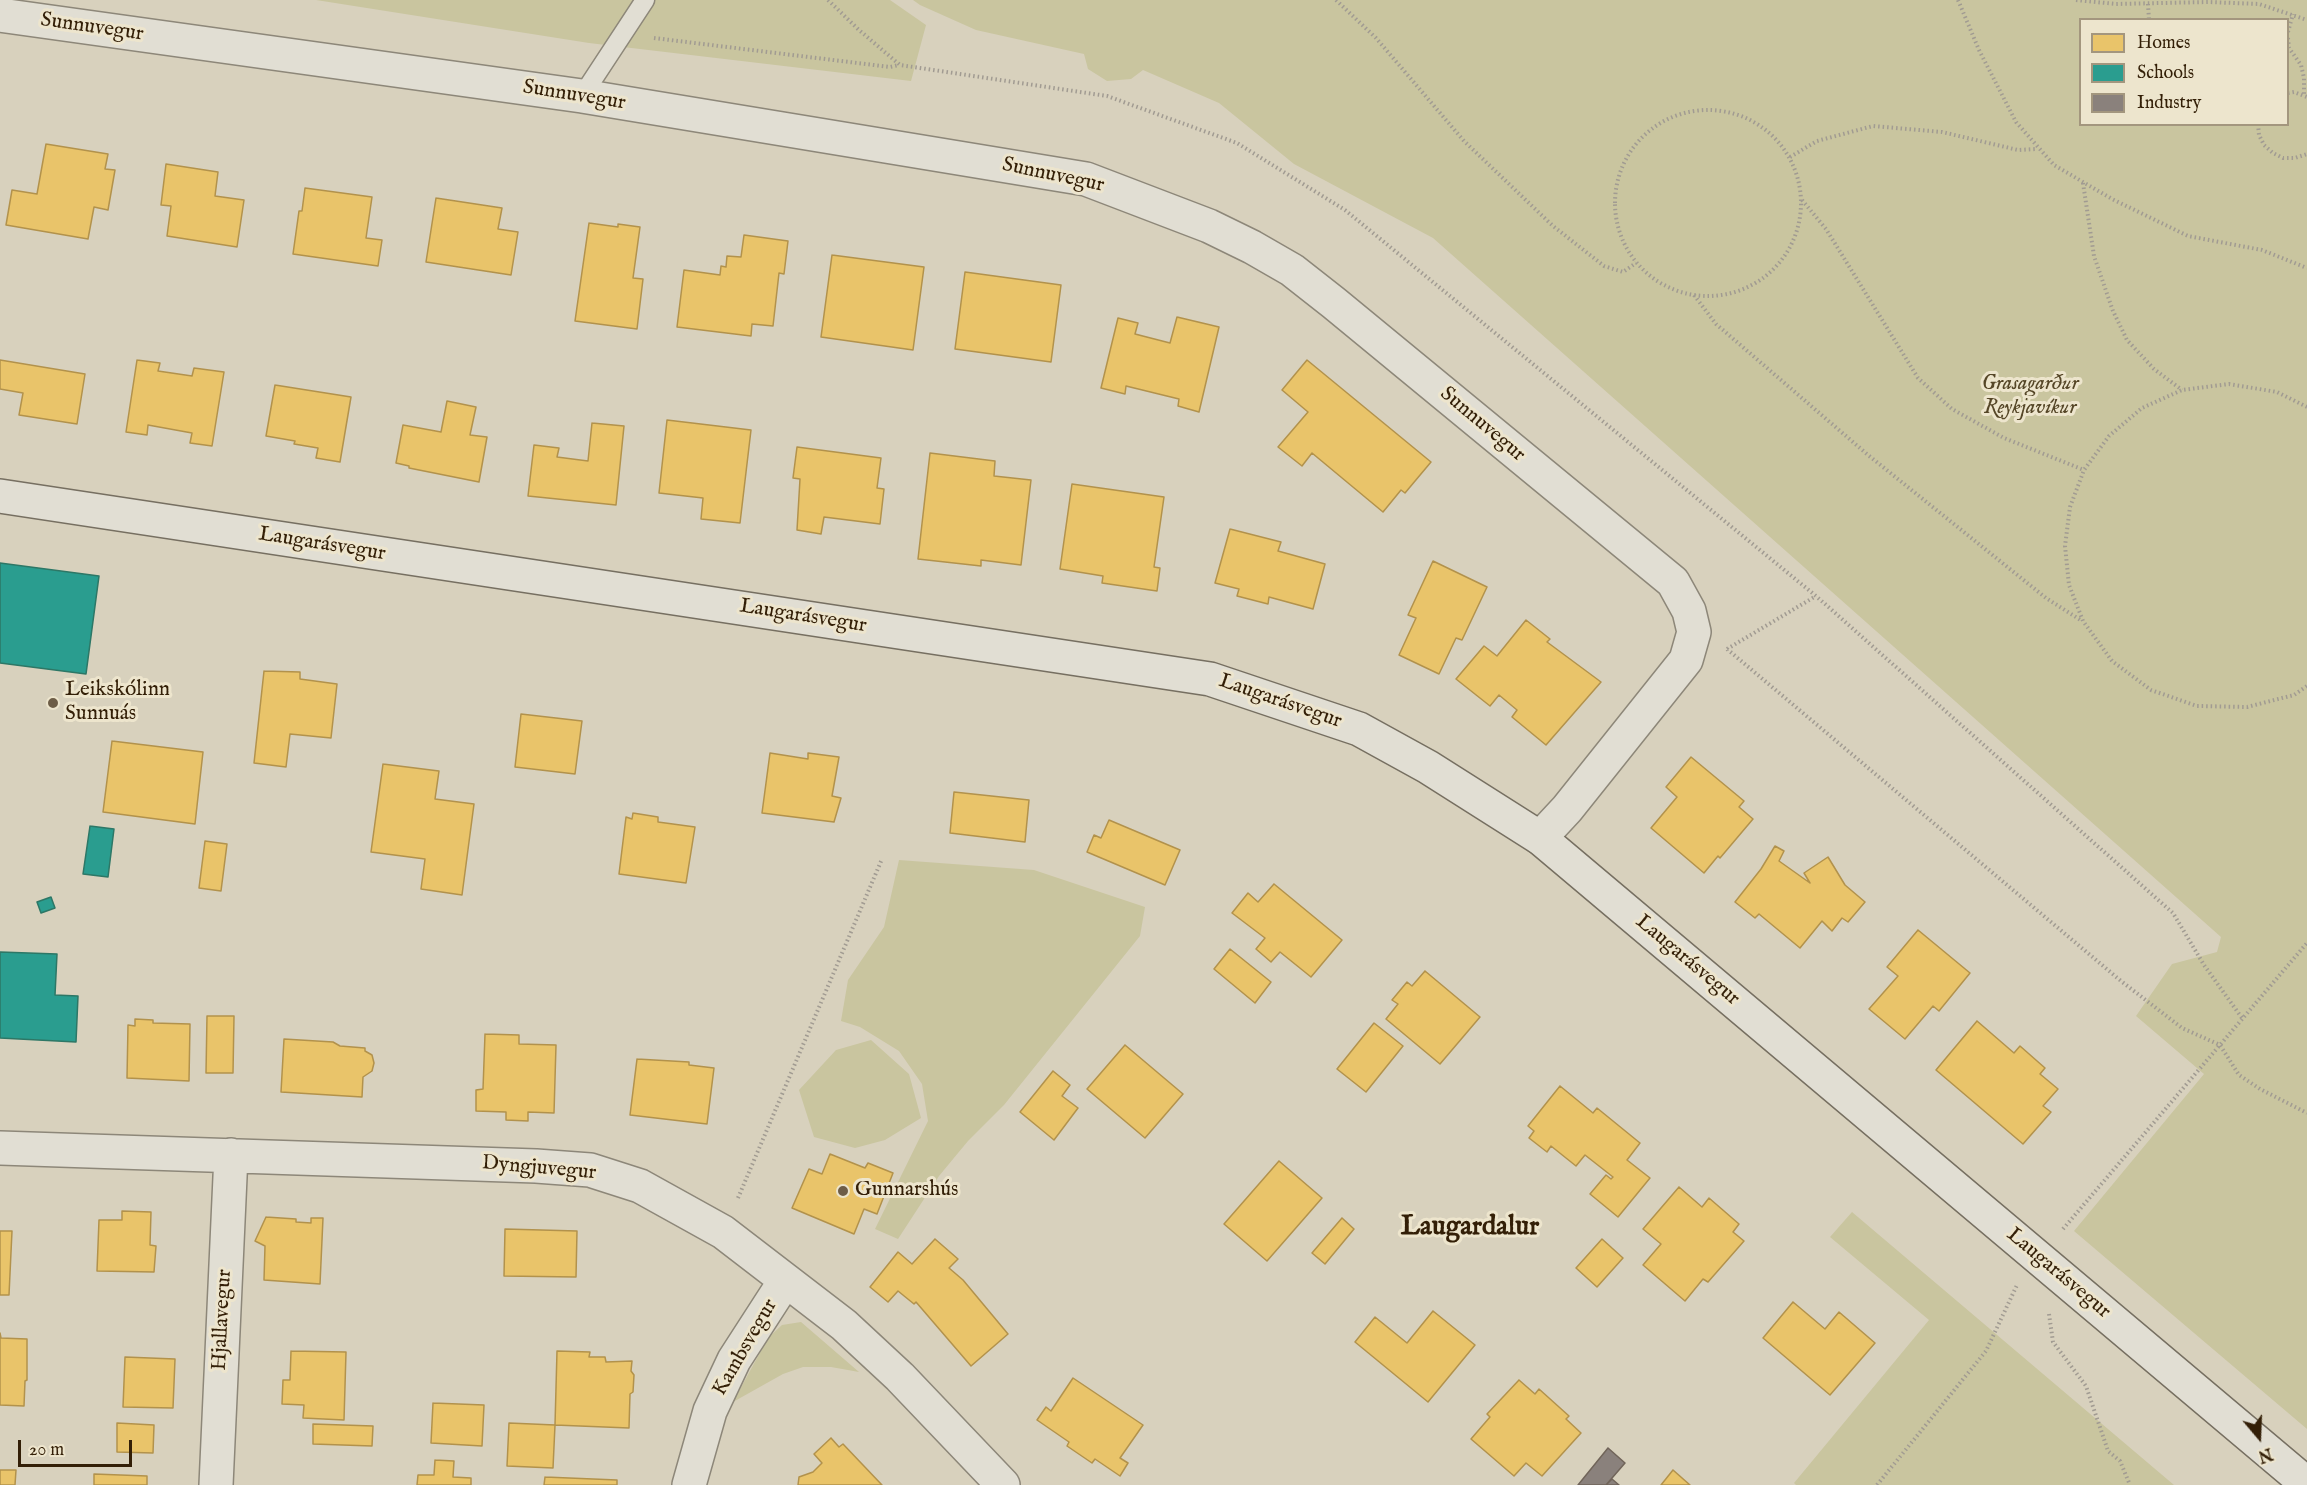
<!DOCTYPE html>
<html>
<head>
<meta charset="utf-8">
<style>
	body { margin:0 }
	#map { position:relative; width:2307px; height:1485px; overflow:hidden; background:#d8d1bd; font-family:"IM FELL English",serif }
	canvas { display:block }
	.legend { position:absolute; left:2079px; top:18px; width:210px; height:108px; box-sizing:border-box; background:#ede5cd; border:2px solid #a3967e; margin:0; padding:8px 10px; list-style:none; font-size:18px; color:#331f07 }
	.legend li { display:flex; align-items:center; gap:12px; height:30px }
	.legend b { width:30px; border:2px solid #a3967e }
	.north { position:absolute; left:2229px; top:1407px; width:60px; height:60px; -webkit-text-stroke:4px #ede5cd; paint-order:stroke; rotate:161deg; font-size:16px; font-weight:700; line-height:24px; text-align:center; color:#331f07 }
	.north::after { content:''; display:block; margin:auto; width:21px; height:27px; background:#331f07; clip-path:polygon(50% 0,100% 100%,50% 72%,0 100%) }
	.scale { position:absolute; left:18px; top:1440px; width:114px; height:27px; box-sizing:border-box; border:3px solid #331f07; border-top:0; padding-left:8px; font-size:18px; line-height:21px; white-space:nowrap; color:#331f07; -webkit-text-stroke:4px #ede5cd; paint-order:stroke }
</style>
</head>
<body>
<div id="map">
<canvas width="2307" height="1485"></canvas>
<ul class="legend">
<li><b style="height:16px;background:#e9c46a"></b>Homes</li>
<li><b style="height:16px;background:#2a9d8f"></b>Schools</li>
<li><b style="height:16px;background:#8a817c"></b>Industry</li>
</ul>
<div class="north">N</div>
<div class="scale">20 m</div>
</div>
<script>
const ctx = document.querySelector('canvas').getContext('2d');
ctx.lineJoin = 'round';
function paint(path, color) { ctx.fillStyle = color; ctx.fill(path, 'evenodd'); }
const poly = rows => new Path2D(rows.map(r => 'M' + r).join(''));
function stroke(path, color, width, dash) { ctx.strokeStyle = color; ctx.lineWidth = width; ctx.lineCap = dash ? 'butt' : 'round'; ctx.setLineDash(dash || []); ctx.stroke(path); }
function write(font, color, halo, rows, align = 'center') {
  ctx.font = font + ' "IM FELL English",serif'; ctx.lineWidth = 6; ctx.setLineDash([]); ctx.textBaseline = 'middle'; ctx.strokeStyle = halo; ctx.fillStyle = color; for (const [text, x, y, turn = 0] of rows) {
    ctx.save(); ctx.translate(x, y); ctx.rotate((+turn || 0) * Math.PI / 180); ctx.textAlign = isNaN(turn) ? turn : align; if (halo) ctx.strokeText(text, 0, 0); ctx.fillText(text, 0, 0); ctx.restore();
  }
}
paint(poly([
	[316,0,890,0,926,25,911,81,589,43],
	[913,0,2307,0,2307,1429,2074,1231,2204,1074,2136,1016,2172,964,2217,952,2221,937,1433,238,1294,164,1219,103,1143,70,1131,79,1107,81,1088,69,1084,54,976,30,920,5],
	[2080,20,2288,20,2288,124,2080,124],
	[899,860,1034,870,1145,907,1140,936,1004,1105,968,1141,939,1176,898,1239,875,1229,928,1121,922,1084,899,1051,860,1027,841,1021,848,980,884,927],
	[871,1040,909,1074,921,1118,885,1140,855,1148,814,1137,799,1090,836,1050],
	[1852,1212,2174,1485,1796,1485,1794,1483,1929,1320,1830,1237],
	[801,1322,859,1372,831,1367,803,1367,783,1374,733,1402,768,1338,782,1325]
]), '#c9c59f');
const homes = poly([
	[46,144,108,154,105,169,115,170,108,210,94,207,88,239,6,225,12,190,37,194,46,144],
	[166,164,218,172,215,196,244,200,237,247,167,236,171,206,161,205,166,164],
	[305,188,372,197,366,238,382,240,378,266,293,254,299,211,302,211,305,188],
	[436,198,502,208,498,229,518,232,511,275,426,262,436,198],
	[589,223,618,227,618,224,640,227,633,278,643,279,637,329,575,321,589,223],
	[744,235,788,241,784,274,779,273,773,326,752,324,751,336,677,327,684,270,720,275,721,266,726,267,727,256,741,257,744,235],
	[832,255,924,267,913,350,821,337,832,255],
	[965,272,1061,285,1051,362,955,349,965,272],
	[1177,317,1219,327,1199,412,1178,406,1179,399,1126,386,1125,394,1101,388,1118,318,1138,323,1135,334,1170,343,1177,317],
	[0,360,85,374,77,424,19,415,23,393,0,389,0,360],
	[137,360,160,363,158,371,192,376,194,368,224,372,212,446,190,443,192,433,148,425,147,435,126,432,137,360],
	[1307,360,1431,462,1405,493,1401,490,1383,512,1312,453,1302,466,1278,447,1308,412,1282,390,1307,360],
	[275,385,351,397,340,462,316,458,318,448,294,444,295,441,266,436,275,385],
	[447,401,476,407,470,435,487,437,479,482,409,468,409,466,396,463,403,425,441,432,447,401],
	[667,420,751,430,740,523,701,519,703,498,659,493,667,420],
	[592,423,624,426,616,505,528,496,534,445,559,448,557,457,588,461,592,423],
	[797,447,881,458,877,488,884,489,880,524,824,517,821,534,797,530,800,479,793,478,797,447],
	[930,453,995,461,994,476,1031,480,1021,565,981,560,981,566,918,559,930,453],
	[1072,484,1164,497,1154,567,1160,568,1157,591,1102,583,1103,576,1060,569,1072,484],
	[1230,529,1281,542,1278,551,1325,564,1313,609,1269,597,1268,604,1237,596,1239,589,1215,583,1230,529],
	[1433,561,1487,587,1462,640,1456,638,1439,674,1399,655,1416,618,1408,615,1433,561],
	[1526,620,1550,639,1547,642,1601,682,1546,745,1512,717,1517,710,1499,695,1490,706,1456,679,1484,646,1497,656,1526,620],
	[264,671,300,672,300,679,337,684,331,738,290,734,286,767,254,763,264,671],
	[521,714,582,721,575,774,515,767,521,714],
	[112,741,203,752,195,824,103,812,112,741],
	[770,753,808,759,808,753,839,757,832,796,841,798,834,822,762,813,770,753],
	[1691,757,1744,801,1739,807,1753,819,1720,858,1718,856,1704,873,1651,828,1677,797,1666,787,1691,757],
	[383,764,439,771,435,799,474,804,462,895,421,889,425,859,371,852,383,764],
	[954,792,1029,800,1025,842,950,833,954,792],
	[633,813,658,817,658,822,695,827,686,883,619,874,626,817,632,819,633,813],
	[1109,820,1180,850,1165,885,1087,852,1094,835,1101,838,1109,820],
	[205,841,227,844,221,891,199,888,205,841],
	[1775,846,1784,851,1779,861,1810,883,1804,873,1828,857,1845,885,1865,902,1848,922,1842,918,1832,931,1822,921,1800,948,1759,914,1755,918,1735,902,1761,869,1775,846],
	[1274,884,1342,940,1311,977,1280,952,1271,962,1256,949,1265,938,1232,913,1248,893,1258,902,1274,884],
	[1918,930,1970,973,1939,1011,1933,1006,1905,1039,1869,1009,1898,976,1887,967,1918,930],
	[1230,949,1271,982,1255,1003,1214,969,1230,949],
	[1425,971,1480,1017,1440,1064,1386,1019,1398,1004,1392,1000,1407,982,1412,986,1425,971],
	[207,1016,234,1016,233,1073,206,1073,207,1016],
	[135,1019,153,1020,153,1023,190,1024,189,1081,127,1078,128,1025,135,1026,135,1019],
	[1977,1021,2014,1053,2020,1046,2045,1068,2040,1074,2058,1089,2043,1106,2051,1112,2023,1144,1936,1070,1977,1021],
	[1374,1023,1403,1046,1366,1092,1337,1069,1374,1023],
	[485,1034,519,1035,519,1044,556,1045,554,1113,528,1112,528,1121,506,1120,506,1112,476,1111,476,1090,483,1089,485,1034],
	[284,1039,333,1042,340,1046,365,1048,365,1051,372,1055,374,1063,372,1071,363,1077,362,1097,281,1092,284,1039],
	[1125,1045,1183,1094,1145,1138,1087,1089,1125,1045],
	[637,1059,689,1062,689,1065,714,1068,707,1124,630,1115,637,1059],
	[1053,1071,1070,1085,1062,1096,1078,1108,1054,1140,1020,1112,1053,1071],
	[1560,1086,1593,1113,1597,1108,1640,1143,1627,1160,1650,1178,1618,1217,1590,1194,1606,1175,1611,1179,1613,1177,1585,1155,1576,1166,1551,1146,1547,1152,1529,1138,1534,1131,1528,1126,1560,1086],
	[830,1154,865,1168,868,1163,893,1173,877,1214,864,1209,854,1234,792,1208,809,1169,822,1174,830,1154],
	[1279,1161,1322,1198,1267,1261,1224,1224,1279,1161],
	[1679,1187,1702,1207,1709,1198,1739,1224,1733,1232,1744,1241,1708,1282,1703,1279,1685,1301,1643,1265,1661,1244,1643,1229,1679,1187],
	[122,1211,151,1212,150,1245,156,1246,154,1272,97,1271,99,1220,122,1220,122,1211],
	[266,1217,296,1219,296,1222,311,1223,311,1218,323,1218,320,1284,264,1280,265,1246,255,1241,266,1217],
	[1342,1218,1354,1229,1325,1264,1312,1253,1342,1218],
	[505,1229,577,1231,576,1277,504,1276,505,1229],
	[0,1231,12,1231,9,1295,0,1295,0,1231],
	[935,1239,958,1259,949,1268,963,1280,1008,1334,971,1366,916,1302,914,1304,898,1291,888,1302,870,1287,898,1252,912,1264,935,1239],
	[1602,1239,1623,1258,1597,1287,1576,1268,1602,1239],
	[1793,1302,1825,1329,1839,1312,1875,1343,1830,1395,1763,1338,1793,1302],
	[1433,1311,1475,1345,1428,1402,1355,1342,1375,1317,1407,1343,1433,1311],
	[0,1333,1,1338,27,1339,27,1380,25,1381,24,1406,0,1405,0,1333],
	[291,1351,346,1352,344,1420,303,1418,304,1405,282,1404,283,1380,290,1380,291,1351],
	[557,1351,590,1352,589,1357,605,1357,606,1362,632,1361,631,1371,634,1375,633,1392,630,1394,629,1428,555,1425,557,1351],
	[125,1357,175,1359,173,1408,123,1407,125,1357],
	[1073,1378,1143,1425,1120,1458,1128,1463,1120,1476,1095,1459,1092,1463,1067,1446,1069,1442,1037,1420,1046,1407,1051,1411,1073,1378],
	[1519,1380,1535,1394,1539,1389,1569,1416,1566,1419,1581,1433,1542,1476,1526,1463,1514,1476,1471,1439,1490,1417,1487,1414,1519,1380],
	[433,1403,484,1405,482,1446,431,1443,433,1403],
	[117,1423,154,1425,153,1453,117,1452,117,1423],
	[509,1423,555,1425,553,1468,507,1466,509,1423],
	[313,1424,373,1426,372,1446,313,1444,313,1424],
	[831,1438,839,1447,843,1444,882,1485,798,1485,799,1477,813,1472,822,1463,814,1454,831,1438],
	[435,1460,454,1461,453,1477,471,1478,471,1485,417,1485,418,1475,434,1475,435,1460],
	[0,1470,16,1470,15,1485,0,1485,0,1470],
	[1673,1470,1690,1485,1661,1485,1673,1470],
	[94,1474,147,1476,147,1485,94,1485,94,1474],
	[545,1477,617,1480,617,1485,544,1485,545,1477]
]);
paint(homes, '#e9c46a');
stroke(homes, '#b2924c', 1.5);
const schools = poly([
	[0,563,99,576,86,674,0,663,0,563],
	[90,826,114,829,108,877,83,874,90,826],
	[51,897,55,908,41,913,37,902,51,897],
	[0,952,57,954,55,995,78,996,76,1042,0,1038,0,952]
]);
paint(schools, '#2a9d8f');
stroke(schools, '#2d7766', 1.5);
const industry = poly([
	[1608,1448,1625,1463,1606,1485,1578,1485,1608,1448],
	[1612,1479,1619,1485,1606,1485,1612,1479]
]);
paint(industry, '#8a817c');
stroke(industry, '#706459', 1.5);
const lane = poly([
	[582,96,645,0]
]);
const street = poly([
	[0,15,582,96,1086,179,1209,226,1252,247,1292,270,1334,303,1673,582,1689,611,1694,632,1686,660,1567,809,1540,838],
	[0,1148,536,1166,590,1170,640,1186,723,1232,844,1325,900,1377,1003,1485],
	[216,1485,231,1155],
	[689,1485,710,1411,734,1360,785,1281]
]);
const secondary = poly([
	[0,496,1210,679,1359,729,1428,767,1540,838,2307,1484]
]);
stroke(lane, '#8d8779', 21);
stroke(street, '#8d8779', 36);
stroke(secondary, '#766f61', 36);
stroke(poly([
	[828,0,859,30,900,65,1107,96,1237,143,1345,210,1816,596,2173,913,2204,965,2242,1018],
	[1336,0,1376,38,1464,141,1553,226,1604,266,1623,272,1636,263],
	[1958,0,1979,50,2016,122,2054,165,2112,199,2188,236,2262,250,2307,268],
	[2076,0,2116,4,2208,2,2259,4,2307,20],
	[2148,4,2149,20],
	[2288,32,2293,14],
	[654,38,890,67,899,65],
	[2288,38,2289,48,2301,65,2304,78,2304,95],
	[2288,93,2294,92,2307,97],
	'1615 203a93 93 0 1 1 186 0a93 93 0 1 1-186 0Z',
	[2258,124,2259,135,2264,145,2273,153,2283,158,2295,158,2307,154],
	[1790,157,1817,141,1873,126,1942,132,2018,150,2037,149],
	[2083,183,2094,256,2113,311,2127,340,2154,369,2182,390],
	[1802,200,1826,229,1918,378,1952,409,2004,438,2084,470],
	[1694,295,1716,324,1868,455,2046,598,2082,621],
	[2307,407,2277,392,2229,384,2182,390,2142,408,2109,436,2084,470,2070,507,2065,546,2069,585,2083,621,2112,661,2151,690,2197,706,2247,707,2294,695,2307,686],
	[1727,649,2121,981,2182,1028,2220,1045,2239,1075,2260,1089,2307,1113],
	[1727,649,1816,596],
	[738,1198,882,859],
	[2063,1229,2307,943],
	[2049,1314,2053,1342,2086,1386,2108,1451,2120,1461,2130,1485],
	[1877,1485,1986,1351,2017,1285]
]), '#a19b92', 4, [1.5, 3]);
stroke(lane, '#e1ded3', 18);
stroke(street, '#e1ded3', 33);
stroke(secondary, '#e1ded3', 33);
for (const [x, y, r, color] of [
	[53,703,6,"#6d5d47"],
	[843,1191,6,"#6d5d47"]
]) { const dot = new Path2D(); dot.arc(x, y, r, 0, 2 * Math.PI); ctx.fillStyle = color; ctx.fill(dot); stroke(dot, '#ede5cd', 2); }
write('21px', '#331f07', '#ede5cd', [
	["Sunnuvegur",92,28,8],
	["Sunnuvegur",574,96,9],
	["Sunnuvegur",1053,176,12],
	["Sunnuvegur",1482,425,40],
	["Laugarásvegur",322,545,9],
	["Laugarásvegur",803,617,9],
	["Laugarásvegur",1280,702,19],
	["Laugarásvegur",1687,961,40],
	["Dyngjuvegur",539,1169,5],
	["Laugarásvegur",2058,1274,40],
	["Hjallavegur",223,1320,-87],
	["Kambsvegur",746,1348,-60]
]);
write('italic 21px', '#554627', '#ede5cd', [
	["Grasagarður",2030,385],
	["Reykjavíkur",2030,409]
]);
write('21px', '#331f07', '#ede5cd', [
	["Leikskólinn",65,691],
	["Sunnuás",65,715],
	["Gunnarshús",855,1191]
], 'left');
write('bold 27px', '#331f07', '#ede5cd', [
	["Laugardalur",1470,1228]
]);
</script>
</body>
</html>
